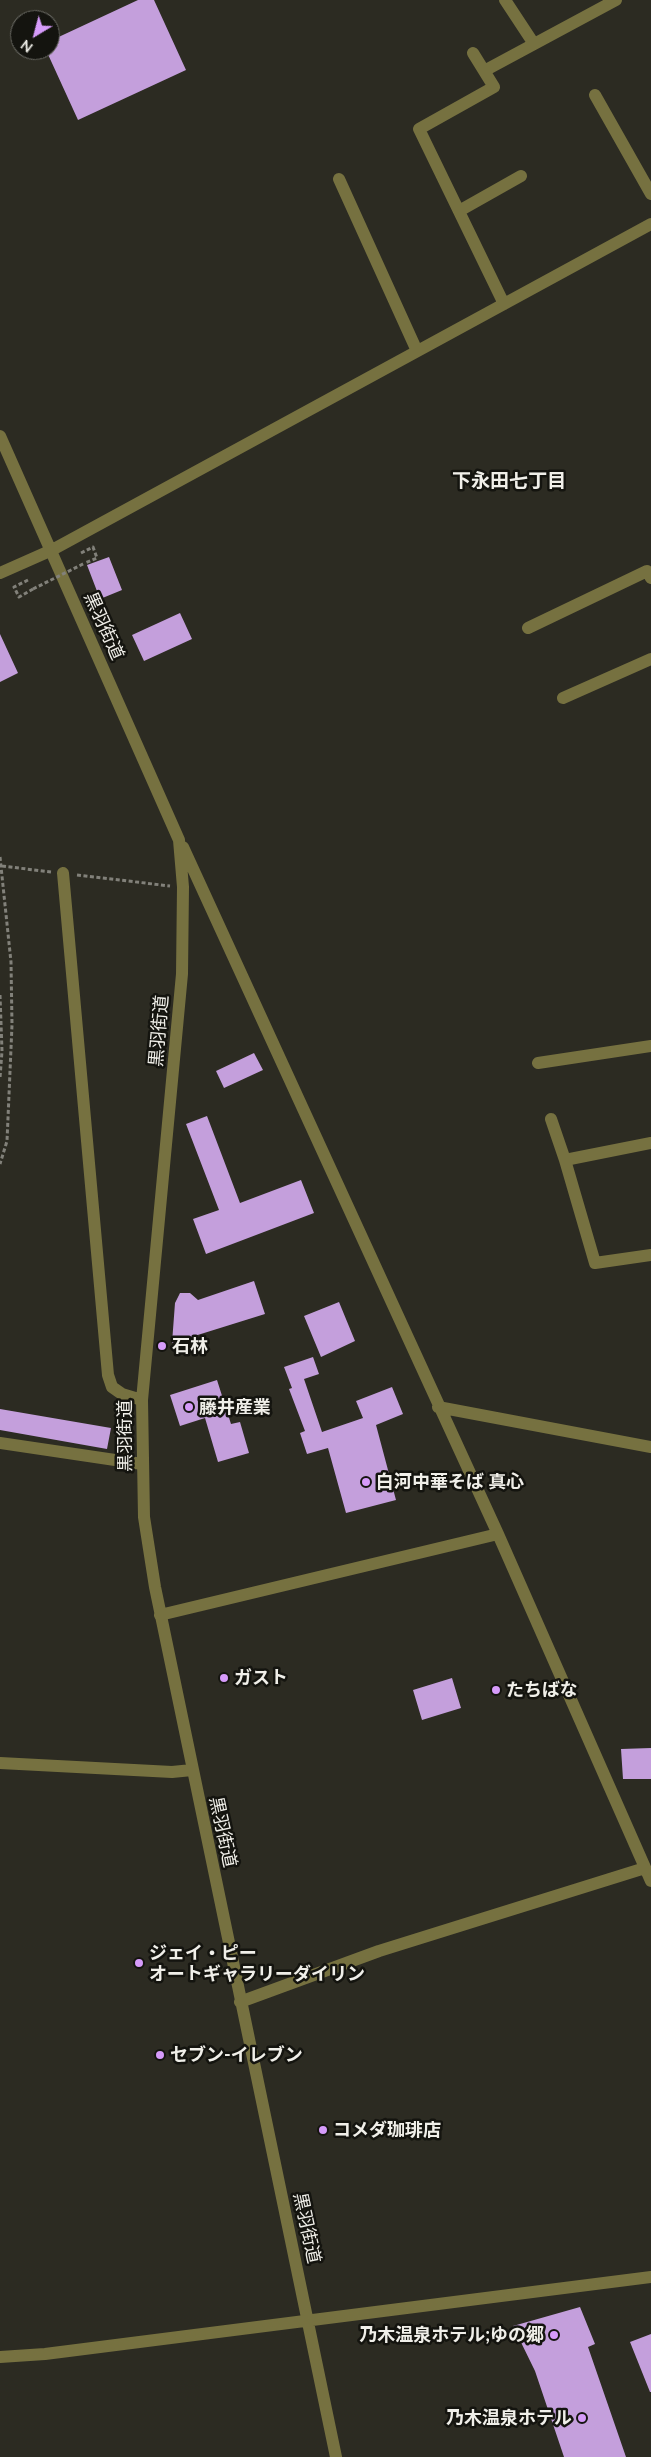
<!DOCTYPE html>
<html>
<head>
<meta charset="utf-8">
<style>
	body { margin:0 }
	#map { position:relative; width:651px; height:2457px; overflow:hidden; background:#2c2b22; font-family:Lato,sans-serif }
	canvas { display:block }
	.north { position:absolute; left:10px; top:10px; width:50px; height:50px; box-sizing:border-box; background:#14140f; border:1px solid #6c6c66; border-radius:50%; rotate:217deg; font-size:14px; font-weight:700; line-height:20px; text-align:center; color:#f0efe9 }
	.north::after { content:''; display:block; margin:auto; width:18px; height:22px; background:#d69bfa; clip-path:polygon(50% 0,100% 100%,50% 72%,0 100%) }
</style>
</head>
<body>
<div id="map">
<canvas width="651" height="2457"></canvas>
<div class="north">N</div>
</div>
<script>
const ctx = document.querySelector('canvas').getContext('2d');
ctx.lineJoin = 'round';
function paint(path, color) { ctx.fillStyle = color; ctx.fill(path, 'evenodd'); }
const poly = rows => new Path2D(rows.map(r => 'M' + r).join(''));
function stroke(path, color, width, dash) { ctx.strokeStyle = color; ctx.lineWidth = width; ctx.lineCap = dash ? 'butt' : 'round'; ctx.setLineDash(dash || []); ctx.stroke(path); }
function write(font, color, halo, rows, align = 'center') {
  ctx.font = font + ' Lato,"Noto Sans JP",sans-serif'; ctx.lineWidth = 5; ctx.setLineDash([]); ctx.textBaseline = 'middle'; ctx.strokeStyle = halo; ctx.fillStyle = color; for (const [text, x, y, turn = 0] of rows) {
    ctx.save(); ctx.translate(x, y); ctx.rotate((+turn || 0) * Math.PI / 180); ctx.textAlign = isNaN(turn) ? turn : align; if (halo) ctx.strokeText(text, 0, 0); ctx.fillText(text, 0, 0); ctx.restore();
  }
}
paint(poly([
	[138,0,154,0,186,70,78,120,46,50,50,50,50,41],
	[109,557,122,590,100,599,87,565],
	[180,613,192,639,144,661,132,635],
	[0,634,18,673,0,682],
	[254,1053,263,1070,224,1088,216,1071],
	[207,1116,240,1203,301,1180,314,1213,206,1254,193,1219,219,1210,186,1124],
	[254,1281,265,1314,172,1343,175,1303,180,1293,190,1293,198,1300],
	[339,1302,355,1341,321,1357,304,1316],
	[313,1357,319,1374,304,1379,322,1432,363,1418,356,1401,392,1387,403,1414,376,1425,396,1500,346,1513,328,1448,307,1454,300,1433,305,1431,289,1389,292,1388,284,1367],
	[217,1380,231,1424,240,1422,249,1453,218,1462,205,1418,180,1426,170,1395],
	[0,1409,111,1428,107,1449,0,1430],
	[452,1678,461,1708,422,1720,413,1690],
	[651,1748,651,1779,623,1779,621,1749],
	[580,2307,595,2344,588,2347,626,2457,564,2457,535,2371,513,2326],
	[651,2334,651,2392,650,2392,630,2342]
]), '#c49fdc');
stroke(poly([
	[81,553,93,547,97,558,85,563],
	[28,580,14,587,19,597,33,589],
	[0,857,11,962,12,1025,7,1141,0,1164],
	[2,866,51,872],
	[77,875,170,886],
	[0,995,2,1051,0,1078]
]), '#82817a', 3, [4, 2.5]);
stroke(poly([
	[505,0,534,44],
	[473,53,494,87,419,129,504,304],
	[484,71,616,0],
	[595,95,651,194],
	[339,179,417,351],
	[459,211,521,176],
	[0,436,179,840,183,887,182,974,142,1400,144,1517,155,1587,336,2457],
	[0,573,52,550,651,224],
	[528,628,647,571,651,578],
	[563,698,651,659],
	[183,847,498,1534,651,1881],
	[63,873,108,1375,112,1387,122,1394,142,1400],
	[538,1063,651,1046],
	[551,1119,565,1160,595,1263,651,1255],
	[565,1160,651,1143],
	[438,1407,651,1447],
	[0,1443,142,1464],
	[160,1615,498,1534],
	[0,1763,172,1772,192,1770],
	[240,2002,379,1951,645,1868],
	[0,2357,45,2354,651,2277]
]), '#767140', 12);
stroke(poly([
	[33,589,85,563]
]), '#82817a', 3, [4, 2.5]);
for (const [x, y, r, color] of [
	[162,1346,5,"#d69bfa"],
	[189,1407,5,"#d69bfa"],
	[366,1482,5,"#d69bfa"],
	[224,1678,5,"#d69bfa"],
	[496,1690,5,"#d69bfa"],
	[139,1963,5,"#d69bfa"],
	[160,2055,5,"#d69bfa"],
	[323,2130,5,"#d69bfa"],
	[554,2335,5,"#d69bfa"],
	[582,2418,5,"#d69bfa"]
]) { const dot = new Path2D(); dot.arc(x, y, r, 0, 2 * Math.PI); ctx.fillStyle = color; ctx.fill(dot); stroke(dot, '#14140f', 2); }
write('18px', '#f0efe9', '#14140f', [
	["黒羽街道",104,626,66],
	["黒羽街道",159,1031,-85],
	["黒羽街道",125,1436,-90],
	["黒羽街道",223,1832,78],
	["黒羽街道",307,2228,78]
]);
write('bold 18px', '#f0efe9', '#14140f', [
	["石林",172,1346],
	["藤井産業",199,1407],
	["白河中華そば 真心",376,1482],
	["ガスト",234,1678],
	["たちばな",506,1690],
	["ジェイ・ピー",149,1953],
	["オートギャラリーダイリン",149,1974],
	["セブン-イレブン",170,2055],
	["コメダ珈琲店",333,2130],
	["乃木温泉ホテル;ゆの郷",544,2335,"right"],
	["乃木温泉ホテル",572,2418,"right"]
], 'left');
write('bold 19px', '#f0efe9', '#14140f', [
	["下永田七丁目",509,481]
]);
</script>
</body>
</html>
